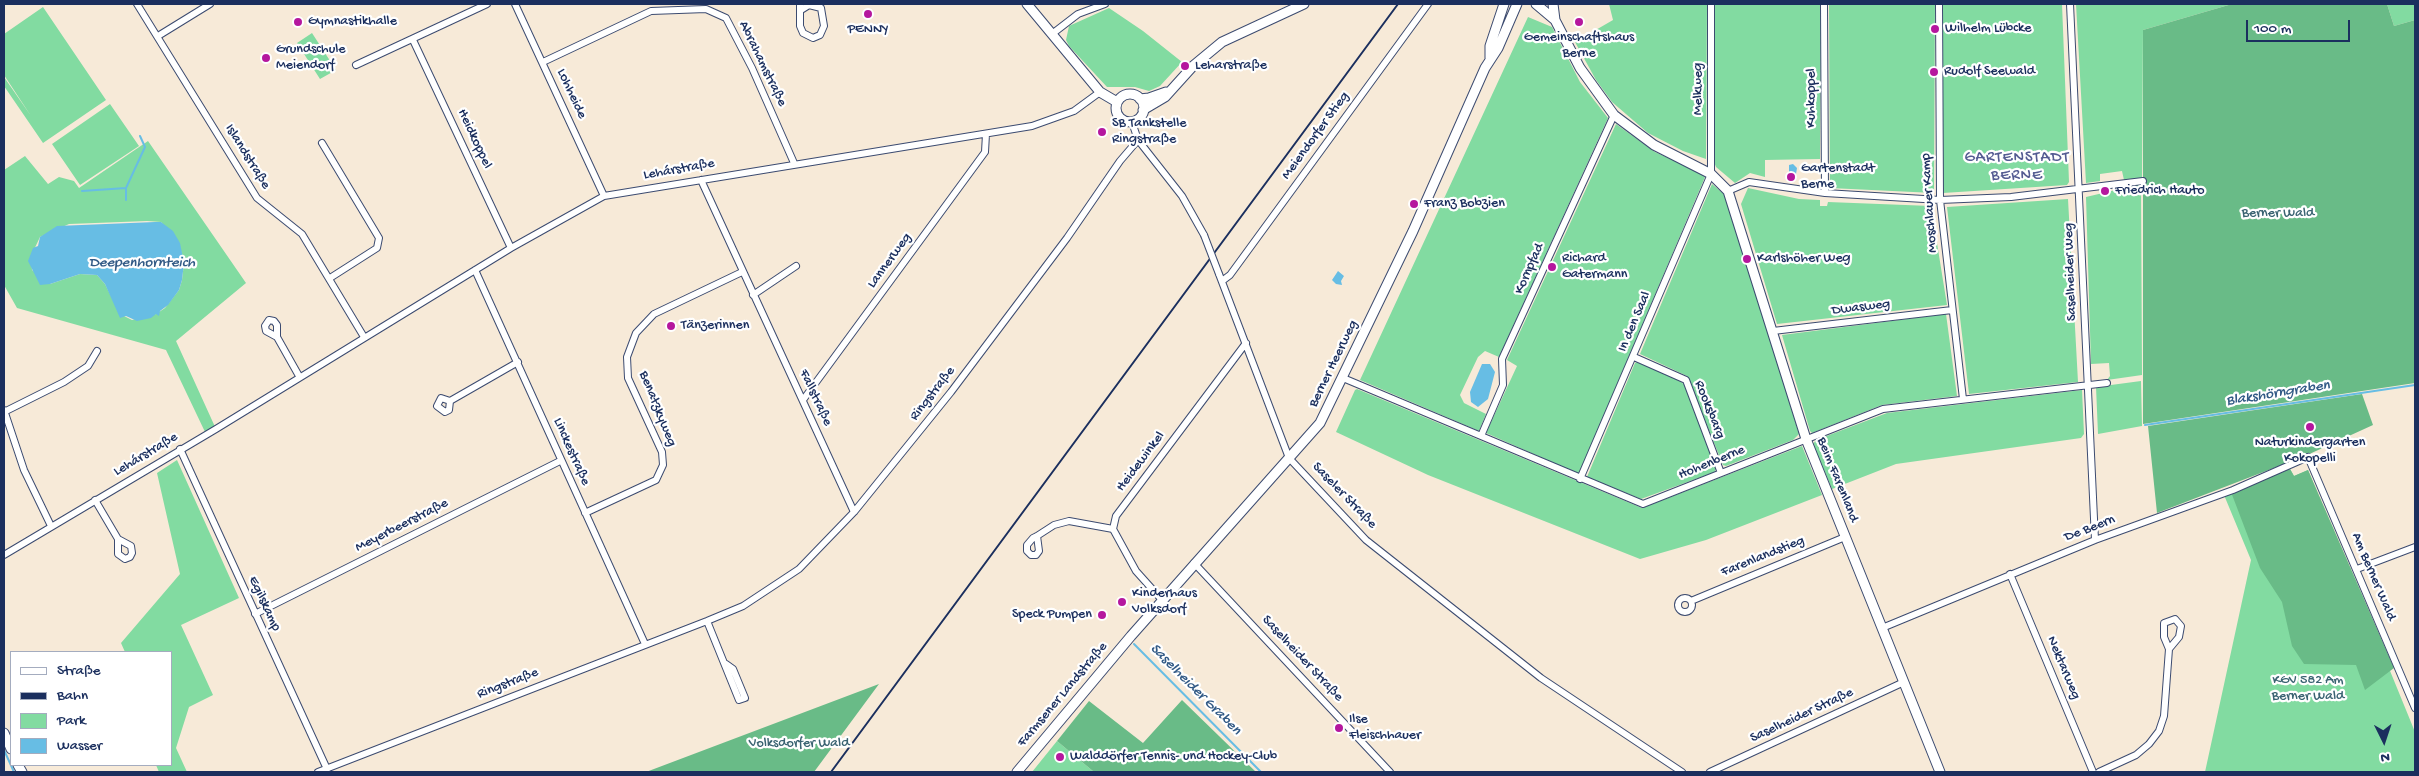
<!DOCTYPE html>
<html>
<head>
<meta charset="utf-8">
<style>
	body { margin:0 }
	#map { position:relative; width:2419px; height:776px; overflow:hidden; background:#f7ead8; font-family:"Gochi Hand",sans-serif }
	canvas { display:block }
	.frame { position:absolute; inset:0; border:5px solid #1b2f5e; pointer-events:none }
	.legend { position:absolute; left:10px; top:651px; width:162px; height:115px; box-sizing:border-box; background:#fff; border:1px solid #a4acbf; margin:0; padding:6px 9px; list-style:none; font-size:15px; color:#1b2f5e }
	.legend li { display:flex; align-items:center; gap:10px; height:25px }
	.legend b { width:25px; border:1px solid #a4acbf }
	.north { position:absolute; left:2359px; top:716px; width:50px; height:50px; -webkit-text-stroke:4px #fff; paint-order:stroke; rotate:176deg; font-size:14px; font-weight:700; line-height:20px; text-align:center; color:#1b2f5e }
	.north::after { content:''; display:block; margin:auto; width:18px; height:22px; background:#1b2f5e; clip-path:polygon(50% 0,100% 100%,50% 72%,0 100%) }
	.scale { position:absolute; left:2246px; top:20px; width:104px; height:22px; box-sizing:border-box; border:2px solid #1b2f5e; border-top:0; padding-left:6px; font-size:15px; line-height:18px; white-space:nowrap; color:#1b2f5e; -webkit-text-stroke:4px #fff; paint-order:stroke }
</style>
</head>
<body>
<div id="map">
<canvas width="2419" height="776"></canvas>
<div class="frame"></div>
<ul class="legend">
<li><b style="height:6px;background:#fff"></b>Straße</li>
<li><b style="height:6px;background:#1b2f5e"></b>Bahn</li>
<li><b style="height:14px;background:#82dba1"></b>Park</li>
<li><b style="height:14px;background:#67bde4"></b>Wasser</li>
</ul>
<div class="north">N</div>
<div class="scale">100 m</div>
</div>
<script>
const ctx = document.querySelector('canvas').getContext('2d');
ctx.lineJoin = 'round';
function paint(path, color) { ctx.fillStyle = color; ctx.fill(path, 'evenodd'); }
const poly = rows => new Path2D(rows.map(r => 'M' + r).join(''));
function stroke(path, color, width, dash) { ctx.strokeStyle = color; ctx.lineWidth = width; ctx.lineCap = dash ? 'butt' : 'round'; ctx.setLineDash(dash || []); ctx.stroke(path); }
function write(font, color, halo, rows, align = 'center') {
  ctx.font = font + ' "Gochi Hand",sans-serif'; ctx.lineWidth = 4.5; ctx.setLineDash([]); ctx.textBaseline = 'middle'; ctx.strokeStyle = halo; ctx.fillStyle = color; for (const [text, x, y, turn = 0] of rows) {
    ctx.save(); ctx.translate(x, y); ctx.rotate((+turn || 0) * Math.PI / 180); ctx.textAlign = isNaN(turn) ? turn : align; if (halo) ctx.strokeText(text, 0, 0); ctx.fillText(text, 0, 0); ctx.restore();
  }
}
paint(poly([
	[1609,4,1707,4,1706,159,1683,151,1648,133,1612,102,1596,80,1575,42,1613,20],
	[1715,4,1821,4,1820,159,1765,160,1765,177,1750,173,1735,183,1716,167,1714,162],
	[1829,4,1935,4,1934,193,1830,188],
	[1943,4,2062,4,2069,182,2067,185,1943,193],
	[2076,4,2232,4,2143,30,2142,179,2124,180,2122,171,2100,174,2100,181,2086,183],
	[2387,4,2415,4,2415,20,2394,26],
	[43,7,106,100,43,143,4,86,4,77,31,116,4,75,4,34],
	[1109,8,1143,31,1182,62,1160,86,1149,91,1135,87,1107,87,1069,46,1066,40,1069,26],
	[1528,17,1552,27,1580,82,1608,118,1499,357,1485,351,1478,357,1460,395,1464,403,1486,414,1479,431,1360,380],
	[312,33,336,70,320,79,297,43],
	[110,104,139,146,80,185,52,144],
	[1616,124,1655,152,1697,171,1705,177,1579,474,1486,433,1517,366,1507,360],
	[148,141,246,283,176,341,216,429,206,434,166,350,17,308,4,285,4,170,25,156,48,184,59,177,74,181,79,188],
	[147,221,161,222,179,243,184,263,182,280,179,290,165,308,156,314,132,320,120,314,105,284,97,275,80,274,50,284,32,270,31,256,40,237,69,224],
	[1712,184,1724,194,1729,205,1799,434,1793,440,1726,466,1723,465,1687,376,1640,354],
	[2141,184,2142,375,2107,380,2110,376,2109,363,2091,364,2086,197],
	[1748,188,1799,199,1820,200,1820,206,1827,206,1828,202,1931,206,1947,305,1777,324,1741,204],
	[2068,199,2078,382,1969,394,1947,207],
	[1946,314,1957,396,1882,405,1812,433,1810,431,1782,335],
	[1637,362,1680,381,1686,386,1716,468,1715,472,1641,499,1587,477,1635,363],
	[2141,381,2142,426,2098,434,2096,387],
	[1357,389,1642,508,1802,446,1822,495,1706,540,1640,559,1428,475,1336,432,1355,390],
	[2082,390,2084,434,2081,438,1896,464,1832,489,1813,444,1816,440,1887,413],
	[177,460,239,598,181,625,213,695,189,707,176,748,187,772,159,772,156,765,171,765,171,652,125,652,121,643,180,574,157,473],
	[2290,469,2294,476,2308,470,2415,732,2415,772,2205,772,2251,560,2224,495],
	[1057,741,1094,772,1032,772]
]), '#82dba1');
paint(poly([
	[2232,4,2387,4,2394,26,2415,20,2415,383,2143,424,2143,30],
	[2362,394,2373,425,2305,456,2157,513,2148,426],
	[2290,469,2294,476,2308,470,2394,668,2365,690,2356,665,2304,664,2292,646,2282,602,2260,568,2231,492],
	[879,684,814,772,646,772],
	[1182,700,1256,772,1094,772,1057,741,1089,701,1143,743]
]), '#69bb87');
paint(poly([
	[1789,165,1793,164,1797,168,1796,174,1792,178,1789,175],
	[155,222,161,222,173,231,180,243,184,263,182,280,179,290,168,305,160,311,159,316,156,314,151,318,137,321,126,316,120,318,105,284,97,275,80,274,50,284,40,285,28,261,33,248,38,246,40,237,57,226],
	[1338,271,1344,276,1341,281,1342,285,1336,284,1332,280],
	[1482,364,1490,364,1495,372,1488,399,1478,407,1471,402,1470,392]
]), '#67bde4');
stroke(poly([
	[126,188,145,147,140,136],
	[82,191,126,188,126,200],
	[2145,425,2415,385],
	[1134,644,1261,772],
	[4,750,14,772]
]), '#67bde4', 2);
const street = poly([
	[137,4,257,198,302,234,364,337],
	[515,4,604,196],
	[800,4,800,26,803,33,813,38,820,35,824,26,821,8,809,5,801,10],
	[1824,4,1825,193],
	[1939,4,1940,200,1963,399],
	[2070,4,2095,540],
	[1052,34,1078,14,1105,4],
	[158,36,210,4],
	[413,40,511,248],
	[543,62,651,11,706,9,726,18,752,68,794,163],
	[356,65,487,4],
	[1132,122,1138,140,1182,196,1204,235],
	[322,143,379,238,377,248,330,278],
	[701,180,854,512],
	[1728,191,1749,182,1825,193,1940,200,2011,197,2143,181],
	[475,270,645,644],
	[1219,274,1289,458,1366,540,1541,678,1682,772],
	[1222,281,1230,275,1428,4],
	[753,295,796,266],
	[1773,331,1952,310],
	[277,337,266,331,265,326,269,320,274,321,277,325,277,337,299,376],
	[1634,357,1686,380,1721,473],
	[1343,378,1643,504,1883,409,2107,383],
	[803,400,985,152,986,134],
	[450,401,441,398,437,406,445,412,449,410,450,401,518,362],
	[4,410,24,470,51,526],
	[4,412,64,382,88,366,97,351],
	[1481,436,1503,385,1502,359,1614,115],
	[180,449,327,769],
	[1580,479,1711,174,1711,4],
	[95,500,118,539,118,554,125,559,130,557,132,553,131,546,118,539],
	[585,513,656,480,663,465,662,452,628,378,627,357,636,333,654,314,742,272],
	[1037,536,1039,551,1036,555,1031,555,1027,551,1027,545,1033,538,1037,536,1054,525,1069,521,1113,529],
	[4,555,216,429,511,248,604,196,1032,126,1074,111,1100,92],
	[1194,563,1390,772],
	[2357,569,2415,547],
	[2010,574,2093,772],
	'1678 605a7 7 0 1 1 14 0a7 7 0 1 1-14 0Z',
	[1162,600,1136,571,1113,529,1116,516,1246,343],
	[1691,601,1845,537],
	[255,614,560,461],
	[707,621,739,700,745,698,733,669,726,664],
	[1882,628,2095,540,2233,490,2308,457,2415,708],
	[318,772,707,621,743,606,799,569,854,512,951,392,1067,238,1120,161,1138,140],
	[1710,772,1904,682],
	[2099,772,2136,755,2149,744,2159,731,2164,716,2169,649,2164,637,2164,623,2175,619,2181,626,2179,637,2169,649]
]);
const secondary = poly([
	[1027,4,1100,92,1117,102],
	[1536,4,1555,20],
	[1553,4,1555,20,1580,68,1614,115,1654,145,1711,174,1728,191,1806,439,1940,772],
	[1490,58,1490,46,1504,4],
	'1116 108a14 14 0 1 1 28 0a14 14 0 1 1-28 0Z',
	[1140,99,1149,98,1166,92],
	[1143,110,1165,97,1193,66,1222,42,1304,4],
	[4,733,11,749],
	[18,765,22,772],
	[1017,772,1131,636,1320,423,1413,231,1485,68,1498,48,1517,4]
]);
stroke(street, '#3c4b70', 8);
stroke(secondary, '#3c4b70', 11);
stroke(street, '#fff', 6);
stroke(secondary, '#fff', 9);
stroke(poly([
	[831,772,1398,4]
]), '#1b2f5e', 2);
const streetBridge = poly([
	[1204,235,1219,274]
]);
stroke(streetBridge, '#3c4b70', 8, []);
stroke(streetBridge, '#fff', 6);
for (const [x, y, r, color] of [
	[868,14,5,"#b5179e"],
	[298,22,5,"#b5179e"],
	[1579,22,5,"#b5179e"],
	[1935,29,5,"#b5179e"],
	[266,58,5,"#b5179e"],
	[1185,66,5,"#b5179e"],
	[1934,72,5,"#b5179e"],
	[1102,132,5,"#b5179e"],
	[1791,177,5,"#b5179e"],
	[2105,191,5,"#b5179e"],
	[1414,204,5,"#b5179e"],
	[1747,259,5,"#b5179e"],
	[1552,267,5,"#b5179e"],
	[671,326,5,"#b5179e"],
	[2310,427,5,"#b5179e"],
	[1122,602,5,"#b5179e"],
	[1102,615,5,"#b5179e"],
	[1339,728,5,"#b5179e"],
	[1060,757,5,"#b5179e"]
]) { const dot = new Path2D(); dot.arc(x, y, r, 0, 2 * Math.PI); ctx.fillStyle = color; ctx.fill(dot); stroke(dot, '#fff', 2); }
write('14px', '#1b2f5e', '#fff', [
	["Gymnastikhalle",308,22],
	["Wilhelm Lübcke",1945,29],
	["PENNY",868,30,"center"],
	["Gemeinschaftshaus",1579,38,"center"],
	["Berne",1579,54,"center"],
	["Grundschule",276,50],
	["Meiendorf",276,66],
	["Leharstraße",1195,66],
	["Rudolf Seewald",1944,72],
	["SB Tankstelle",1112,124],
	["Ringstraße",1112,140],
	["Gartenstadt",1801,169],
	["Berne",1801,185],
	["Friedrich Hauto",2115,191],
	["Franz Bobzien",1424,204],
	["Richard",1562,259],
	["Gatermann",1562,275],
	["Karlshöher Weg",1757,259],
	["Tänzerinnen",681,326],
	["Naturkindergarten",2310,443,"center"],
	["Kokopelli",2310,459,"center"],
	["Kinderhaus",1132,594],
	["Volksdorf",1132,610],
	["Speck Pumpen",1092,615,"right"],
	["Ilse",1349,720],
	["Fleischhauer",1349,736],
	["Walddörfer Tennis- und Hockey-Club",1070,757]
], 'left');
write('14px', '#1b2f5e', '#fff', [
	["Abrahamstraße",762,64,64],
	["Melkweg",1699,89,-90],
	["Lohheide",571,94,65],
	["Kuhkoppel",1812,98,-90],
	["Meiendorfer Stieg",1316,136,-54],
	["Heidkoppel",474,139,65],
	["Islandstraße",247,157,58],
	["Lehárstraße",679,170,-10],
	["Moschlauer Kamp",1930,203,-94],
	["Lannerweg",890,261,-54],
	["Kornpfad",1530,269,-66],
	["Saselheider Weg",2071,272,-92],
	["Dwasweg",1861,308,-7],
	["In den Saal",1635,322,-67],
	["Berner Heerweg",1334,364,-64],
	["Ringstraße",933,394,-52],
	["Fallstraße",815,398,65],
	["Benatzkyweg",657,409,68],
	["Rooksbarg",1709,410,68],
	["Linckestraße",571,452,66],
	["Lehárstraße",146,455,-31],
	["Heidewinkel",1141,462,-53],
	["Hohenberne",1712,463,-22],
	["Beim Farenland",1837,480,68],
	["Saseler Straße",1344,496,46],
	["Meyerbeerstraße",402,526,-27],
	["De Beern",2090,529,-21],
	["Farenlandstieg",1763,557,-22],
	["Am Berner Wald",2373,577,67],
	["Egilskamp",264,604,65],
	["Saselheider Straße",1302,659,47],
	["Nektarweg",2063,668,67],
	["Ringstraße",508,684,-21],
	["Farmsener Landstraße",1063,695,-50],
	["Saselheider Straße",1802,716,-25]
]);
write('14px', '#3a6372', '#fff', [
	["Berner Wald",2278,214],
	["KGV 582 Am",2308,681],
	["Berner Wald",2308,697],
	["Volksdorfer Wald",799,744]
]);
write('italic 15px', '#325a86', '#fff', [
	["Deepenhornteich",142,264],
	["Blakshörngraben",2278,394,-9],
	["Saselheider Graben",1195,690,45]
]);
ctx.letterSpacing = '1px';
write('16px', '#545c92', '#fff', [
	["GARTENSTADT",2017,159],
	["BERNE",2017,177]
]);
ctx.letterSpacing = '0px';
</script>
</body>
</html>
